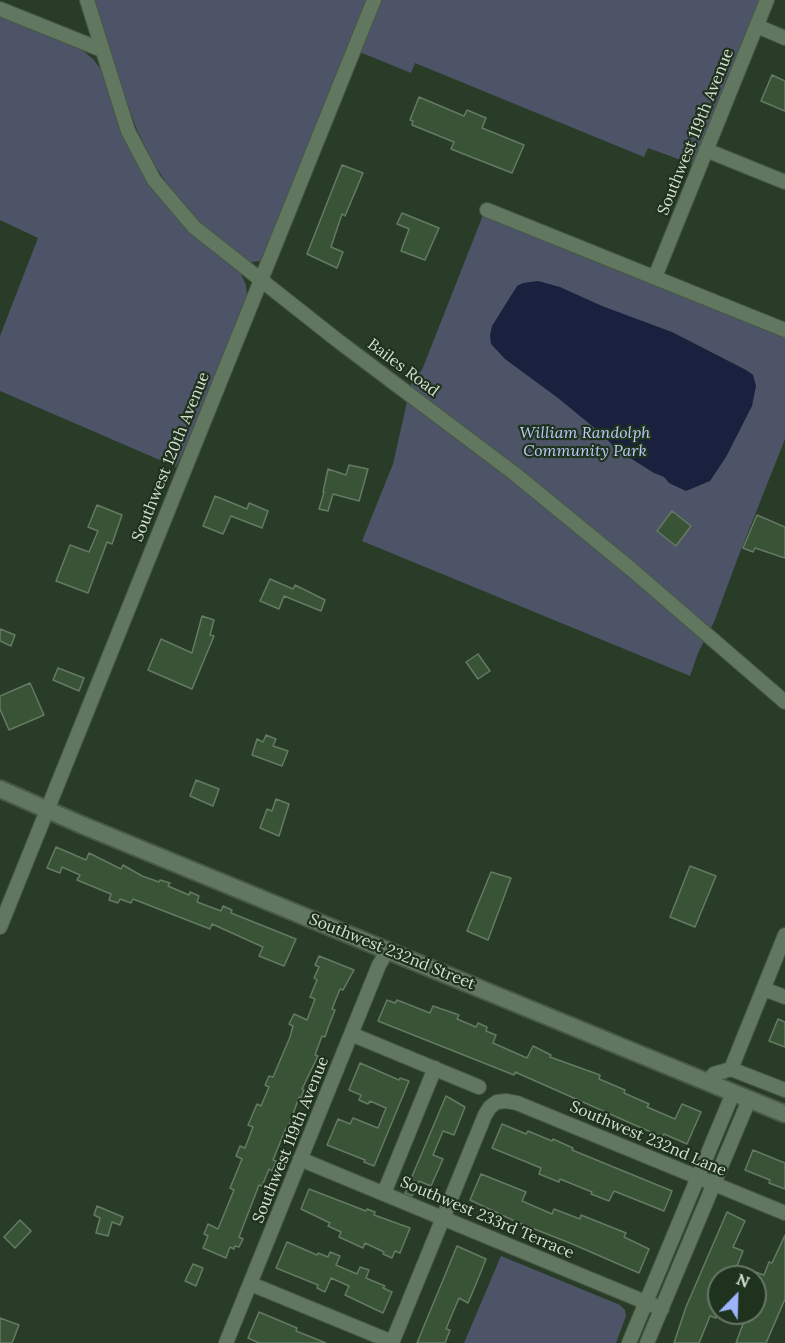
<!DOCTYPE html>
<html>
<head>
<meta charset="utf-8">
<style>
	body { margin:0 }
	#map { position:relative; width:785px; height:1343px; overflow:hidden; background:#293c27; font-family:Lora,serif }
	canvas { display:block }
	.north { position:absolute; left:707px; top:1265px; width:60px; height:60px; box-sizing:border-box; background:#1f321d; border:2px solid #677765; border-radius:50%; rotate:23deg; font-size:16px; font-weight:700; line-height:24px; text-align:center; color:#d4dfd2 }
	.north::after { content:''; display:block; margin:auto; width:21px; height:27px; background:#9db4fd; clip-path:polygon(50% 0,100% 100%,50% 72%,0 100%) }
</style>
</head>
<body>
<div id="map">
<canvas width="785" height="1343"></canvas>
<div class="north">N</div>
</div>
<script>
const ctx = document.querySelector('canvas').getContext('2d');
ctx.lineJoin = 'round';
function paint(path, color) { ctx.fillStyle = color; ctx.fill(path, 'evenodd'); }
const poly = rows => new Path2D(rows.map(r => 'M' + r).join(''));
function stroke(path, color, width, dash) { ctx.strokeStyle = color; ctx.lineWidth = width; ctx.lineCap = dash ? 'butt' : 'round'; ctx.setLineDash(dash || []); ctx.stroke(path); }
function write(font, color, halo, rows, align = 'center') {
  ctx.font = font + ' Lora,serif'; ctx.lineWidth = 4.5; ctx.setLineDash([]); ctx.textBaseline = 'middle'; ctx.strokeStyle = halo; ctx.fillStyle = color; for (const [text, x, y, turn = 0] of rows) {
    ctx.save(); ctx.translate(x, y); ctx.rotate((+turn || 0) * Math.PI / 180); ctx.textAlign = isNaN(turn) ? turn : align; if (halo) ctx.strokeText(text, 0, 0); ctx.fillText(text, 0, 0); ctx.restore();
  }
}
paint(poly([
	[92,0,761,0,695,165,648,148,644,157,415,63,411,73,350,48,264,257,261,261,251,262,247,262,213,236,199,221,178,199,155,166,137,130,107,48],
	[6,17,77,46,93,59,100,68,119,118,196,237,241,274,246,285,247,296,200,415,176,467,0,391,0,336,38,238,0,220,0,18],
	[485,210,785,334,785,439,737,560,714,622,698,653,690,676,362,541,393,464,412,380,422,370],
	[501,1256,620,1305,625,1310,626,1316,616,1343,464,1343]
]), '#4d5468');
paint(poly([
	[538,281,560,287,602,306,672,332,746,370,753,375,756,386,752,406,726,457,710,481,686,491,669,483,664,477,654,473,616,449,603,435,558,398,505,359,491,344,490,335,492,326,517,286,523,283]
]), '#19213e');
const building = poly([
	[772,75,785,81,785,111,761,101,772,75],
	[419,97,464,116,467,110,486,118,482,128,524,145,512,173,451,149,454,142,412,125,413,121,410,120,419,97],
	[342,165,363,173,345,216,342,214,331,247,343,252,337,268,307,254,342,165],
	[402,213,439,228,425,260,401,251,409,229,397,224,402,213],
	[349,465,368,469,359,501,333,494,328,511,319,509,324,492,323,492,328,469,346,475,349,465],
	[215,496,247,509,249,503,268,511,262,528,231,516,223,534,203,526,215,496],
	[97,505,122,515,112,544,107,542,88,593,56,581,70,545,89,552,98,531,88,527,97,505],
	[672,511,691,526,676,546,657,531,672,511],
	[757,515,785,527,785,558,755,548,753,552,743,548,757,515],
	[270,579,293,589,295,585,325,600,321,611,284,596,279,609,260,601,270,579],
	[202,616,214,620,210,635,214,636,192,689,148,670,161,639,192,653,202,616],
	[0,629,15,635,11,646,0,641,0,629],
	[478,654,490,671,478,679,466,662,478,654],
	[58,668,84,678,79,691,53,680,58,668],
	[30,683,44,715,9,730,0,709,0,696,30,683],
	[266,735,276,739,273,746,288,751,282,766,252,755,257,739,263,742,266,735],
	[196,780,219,789,213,806,190,796,196,780],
	[276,799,289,804,279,836,260,828,267,809,272,811,276,799],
	[56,847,86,860,89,853,121,869,123,865,142,876,159,882,160,880,170,883,168,886,189,895,190,892,199,896,197,902,221,911,223,906,232,910,231,913,296,939,284,966,259,956,263,947,212,924,210,929,133,899,131,903,120,899,118,903,109,900,111,894,77,880,80,875,62,867,60,873,47,868,56,847],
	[690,866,716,876,695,927,670,917,690,866],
	[491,872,511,878,488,940,467,931,491,872],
	[319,956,354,970,343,990,340,989,332,1009,335,1010,328,1028,325,1037,322,1036,315,1055,318,1056,302,1089,304,1090,301,1098,299,1097,288,1129,286,1128,273,1160,276,1161,272,1171,269,1169,262,1186,259,1185,239,1237,243,1239,239,1247,235,1246,234,1249,230,1247,226,1258,203,1248,208,1236,204,1234,208,1224,218,1229,234,1190,230,1188,242,1159,236,1156,240,1146,245,1148,253,1127,248,1125,257,1104,261,1106,269,1087,265,1085,269,1076,273,1077,290,1037,293,1026,289,1024,294,1014,307,1020,315,999,310,997,317,980,314,978,319,967,315,965,319,956],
	[387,1000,395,1003,397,1000,430,1013,433,1006,459,1015,457,1019,476,1027,478,1023,487,1027,486,1031,496,1035,493,1043,527,1058,533,1046,551,1055,550,1057,600,1075,599,1079,625,1090,624,1093,649,1104,647,1107,675,1119,682,1104,701,1112,687,1144,664,1134,662,1137,515,1072,514,1075,378,1021,387,1000],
	[778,1019,785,1022,785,1047,769,1041,778,1019],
	[360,1063,399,1080,400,1078,409,1081,374,1166,364,1162,365,1160,327,1145,338,1119,350,1124,353,1118,378,1128,386,1108,370,1101,368,1104,359,1100,361,1095,349,1090,360,1063],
	[446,1096,465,1107,454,1135,443,1131,433,1155,443,1159,431,1186,419,1181,412,1196,405,1193,446,1096],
	[502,1124,526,1134,528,1131,552,1141,553,1139,573,1148,572,1150,672,1191,664,1211,614,1191,609,1201,591,1194,592,1192,560,1179,559,1182,539,1174,541,1168,492,1148,502,1124],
	[753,1150,785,1163,785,1189,769,1183,770,1180,745,1170,753,1150],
	[481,1174,526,1192,522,1201,552,1214,554,1209,580,1219,581,1215,626,1233,624,1237,649,1249,639,1273,570,1243,519,1223,470,1200,481,1174],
	[309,1189,366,1211,367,1209,375,1212,374,1215,410,1228,400,1253,395,1251,392,1258,383,1254,384,1252,365,1243,363,1248,339,1237,341,1232,328,1226,330,1223,301,1209,309,1189],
	[97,1206,123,1217,120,1225,112,1222,108,1236,96,1233,100,1218,94,1215,97,1206],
	[727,1212,745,1221,733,1247,743,1251,737,1266,764,1275,769,1262,772,1263,785,1235,785,1299,766,1343,736,1343,747,1313,755,1313,755,1277,719,1277,719,1310,716,1318,710,1316,699,1343,674,1343,686,1307,727,1212],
	[20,1220,31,1231,15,1248,4,1237,20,1220],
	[287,1242,317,1255,318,1253,328,1257,330,1252,340,1256,336,1265,357,1274,360,1267,369,1270,366,1278,385,1286,383,1288,392,1292,383,1313,345,1295,349,1286,331,1278,325,1292,317,1288,318,1285,276,1268,287,1242],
	[457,1246,486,1259,476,1284,468,1303,459,1298,446,1329,450,1330,445,1343,417,1343,457,1246],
	[193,1264,203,1268,196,1286,185,1281,193,1264],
	[259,1312,297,1328,296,1331,326,1343,259,1343,248,1338,259,1312],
	[0,1318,19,1325,12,1343,0,1343,0,1318]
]);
paint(building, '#395337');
stroke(building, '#657a63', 1.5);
const minor = poly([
	[87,0,128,131,154,180,194,227,337,340,515,474,631,569,785,702],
	[0,9,102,50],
	[757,26,785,38],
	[706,150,785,182],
	[487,210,785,330],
	[655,277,767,0],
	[0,927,374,0],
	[764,989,785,997],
	[351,1034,479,1087],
	[731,1069,785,1090],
	[708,1082,714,1074,731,1069,785,935],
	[300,1159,662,1309],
	[384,1193,435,1068],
	[251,1284,392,1342],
	[226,1343,379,965,388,950],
	[392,1343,485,1115,490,1107,497,1102,506,1101,517,1103,785,1213],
	[629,1343,733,1093],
	[647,1343,749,1100]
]);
const tertiary = poly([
	[0,789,82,825,785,1114]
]);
stroke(minor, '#475846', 16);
stroke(tertiary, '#475846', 20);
stroke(minor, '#61775f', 14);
stroke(tertiary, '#61775f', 16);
write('16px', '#d4dfd2', '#1f321d', [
	["Southwest 119th Avenue",696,132,-68],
	["Bailes Road",403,368,37],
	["Southwest 120th Avenue",171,457,-68],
	["Southwest 232nd Street",392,952,22],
	["Southwest 232nd Lane",648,1139,23],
	["Southwest 119th Avenue",291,1140,-68],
	["Southwest 233rd Terrace",487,1218,23]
]);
write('italic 16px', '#bbcbfb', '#1f321d', [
	["William Randolph",585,433],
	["Community Park",585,451]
]);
</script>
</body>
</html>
